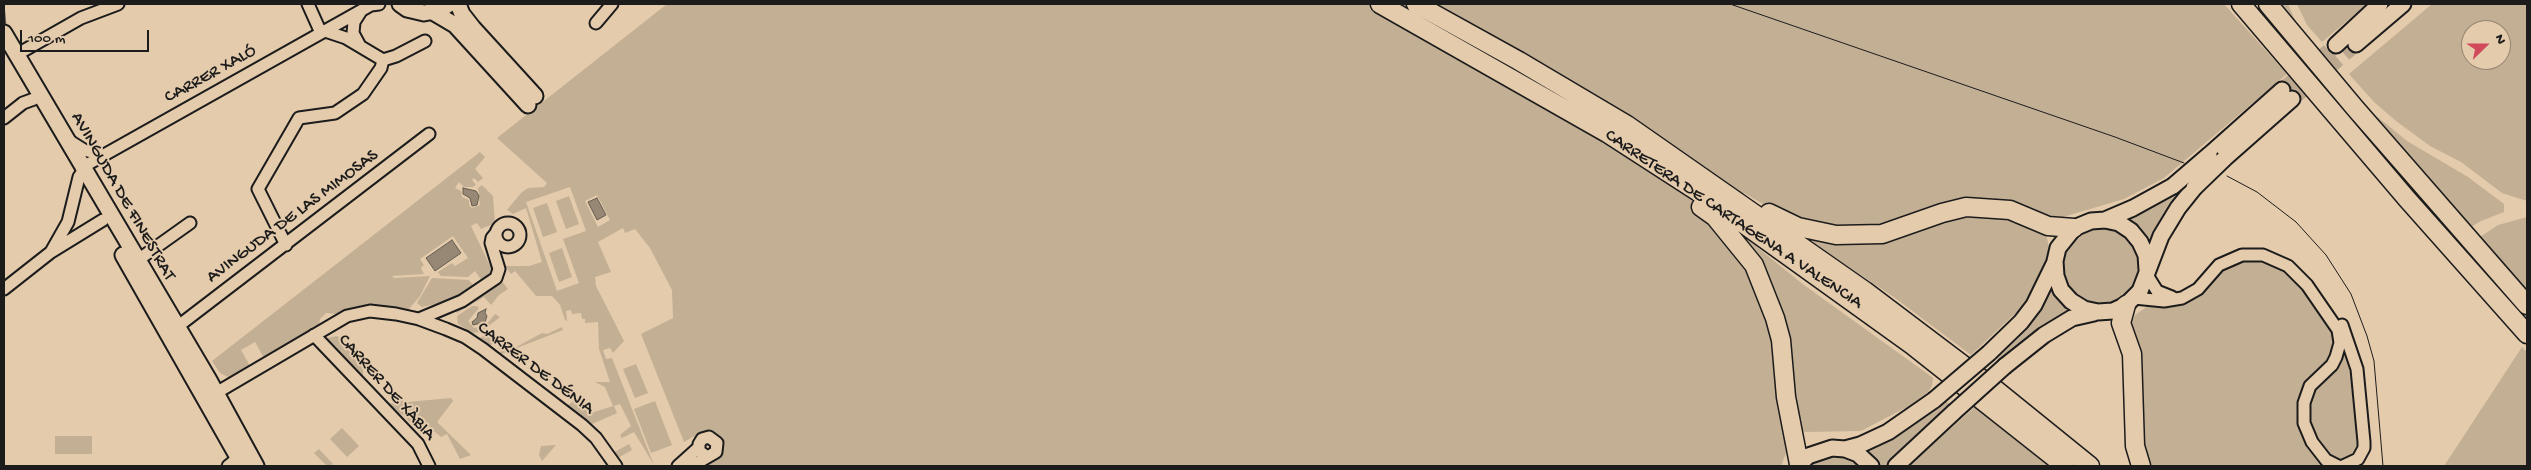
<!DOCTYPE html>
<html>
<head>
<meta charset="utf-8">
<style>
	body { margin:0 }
	#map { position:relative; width:2531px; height:470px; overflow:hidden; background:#e4cbac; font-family:"Gochi Hand",sans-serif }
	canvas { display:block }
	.frame { position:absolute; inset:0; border:5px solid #1c1c1c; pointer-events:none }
	.north { position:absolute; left:2461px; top:20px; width:50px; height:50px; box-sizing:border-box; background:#e4cbac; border:1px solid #948572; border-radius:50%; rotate:68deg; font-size:14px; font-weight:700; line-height:20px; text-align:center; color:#1c1c1c }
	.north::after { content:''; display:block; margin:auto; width:18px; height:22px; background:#d1495b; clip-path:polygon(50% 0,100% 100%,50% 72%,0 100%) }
	.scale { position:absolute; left:20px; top:30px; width:129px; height:22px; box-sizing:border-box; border:2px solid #1c1c1c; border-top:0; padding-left:6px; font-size:15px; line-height:18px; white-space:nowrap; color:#1c1c1c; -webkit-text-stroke:4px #e4cbac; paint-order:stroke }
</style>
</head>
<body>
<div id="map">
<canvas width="2531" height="470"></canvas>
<div class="frame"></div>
<div class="north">N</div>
<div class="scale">100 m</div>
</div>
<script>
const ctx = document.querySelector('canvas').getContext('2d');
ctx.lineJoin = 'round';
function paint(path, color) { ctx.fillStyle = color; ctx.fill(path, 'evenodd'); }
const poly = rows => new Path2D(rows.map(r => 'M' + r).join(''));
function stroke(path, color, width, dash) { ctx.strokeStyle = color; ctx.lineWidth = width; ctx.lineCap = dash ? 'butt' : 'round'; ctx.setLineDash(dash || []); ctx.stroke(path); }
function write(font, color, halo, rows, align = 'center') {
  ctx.font = font + ' "Gochi Hand",sans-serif'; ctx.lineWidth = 4; ctx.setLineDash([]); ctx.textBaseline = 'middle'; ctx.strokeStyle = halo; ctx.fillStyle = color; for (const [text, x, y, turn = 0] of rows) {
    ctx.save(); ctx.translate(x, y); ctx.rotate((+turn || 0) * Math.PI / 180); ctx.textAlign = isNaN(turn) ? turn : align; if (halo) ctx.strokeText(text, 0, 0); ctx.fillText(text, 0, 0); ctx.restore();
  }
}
paint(poly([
	[667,4,2224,4,2287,74,2164,178,2124,199,2063,217,2046,215,2044,219,2010,205,1871,228,1819,226,1770,208,1744,193,1724,223,1767,306,1789,441,1785,442,1786,453,1781,466,707,466,719,459,722,448,708,433,698,434,684,442,641,334,673,318,672,290,650,248,635,229,625,233,623,228,598,242,611,272,595,277,596,286,624,341,613,353,610,348,603,350,606,359,612,358,654,465,634,432,622,438,620,435,631,426,620,404,614,406,617,413,590,425,566,406,581,396,588,414,613,406,605,387,595,382,610,382,599,349,598,322,585,323,585,319,582,319,581,313,572,314,571,310,566,311,567,321,565,320,560,305,552,296,536,296,515,271,511,274,505,266,529,266,542,262,526,208,513,214,507,210,521,193,528,188,544,187,547,183,497,138],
	[570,187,586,231,563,239,579,283,557,291,526,202],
	[597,195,610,220,598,227,585,201],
	[2278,4,2288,4,2298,27],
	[2297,4,2367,4,2322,42,2307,25],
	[2386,4,2395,4,2277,106,2149,246,2144,235,2129,222,2119,218,2252,123],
	[2432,4,2527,4,2527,201,2502,193,2461,162,2430,146,2396,121,2374,102,2349,74],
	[2471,30,2501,30,2501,60,2471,60],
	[2374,114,2407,141,2468,177,2504,204,2504,212,2481,221,2471,227],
	[480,152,485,157,475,169,483,178,478,182,474,178,472,180,476,185,473,187,464,187,459,182,455,188,461,191,462,197,469,200,469,205,472,208,480,205,478,188,482,185,493,196,495,223,481,229,477,223,471,226,491,268,490,275,483,282,475,271,468,277,441,276,438,272,452,263,455,266,468,258,453,236,420,259,424,265,421,268,424,274,392,276,394,278,430,276,420,296,408,310,369,306,337,314,326,313,320,319,319,325,264,358,255,342,241,350,250,366,230,378,220,373,212,361],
	[569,196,579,224,566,229,556,201],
	[547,203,557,232,543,237,533,208],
	[2004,213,2046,233,2049,248,2048,257,2033,292,2022,307,1971,355,1895,298,1802,235,1829,238,1946,215],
	[2527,217,2527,289,2480,237,2498,225],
	'2061 266a40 40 0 1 1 80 0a40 40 0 1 1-80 0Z',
	[1737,231,1804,285,1925,372,1933,378,1932,386,1928,392,1907,407,1861,431,1805,432,1800,428],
	[562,248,572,277,559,282,549,253],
	[2257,258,2294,275,2332,323,2334,339,2331,353,2299,416,2302,433,2324,466,2146,466,2132,329,2131,322,2135,315,2148,306,2170,307,2170,304,2216,272,2242,259],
	[432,278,469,280,475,288,449,301,422,307,417,303],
	[501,280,508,289,499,295,491,305,484,297,457,313,454,307],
	[2053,281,2076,311,2001,363,1993,356],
	[472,306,477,306,479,308,468,321,474,328,485,326,495,314,500,317,481,332,472,333,458,324,457,316],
	[562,327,563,330,499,355,501,351,498,348,504,345,509,351,542,333,547,334],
	[488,333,498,341,487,347,477,340],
	[337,336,364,352,363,376,360,379,323,339],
	[2343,344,2353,385,2360,442,2358,454,2341,463,2328,457,2312,435,2308,414,2314,392],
	[2522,347,2527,352,2527,466,2444,466],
	[636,364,648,393,635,398,623,369],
	[381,397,388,404,393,403,399,398,407,402,451,398,453,401,437,422,471,455,460,459,447,434,441,437,429,427,421,434,403,415,399,413,396,416],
	[1944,399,1952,406,1890,466,1878,466,1862,450],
	[655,401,672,445,651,453,634,409],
	[1977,405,2054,466,1909,466],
	[342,428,359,446,347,457,330,439],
	[55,436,92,436,92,454,55,454],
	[629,444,632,450,616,459,613,453],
	[556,445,542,461,539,455,541,446],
	[319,449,333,464,330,466,327,466,314,453],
	[1826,453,1852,457,1863,466,1803,466]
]), '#c3af94');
const water = poly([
	[463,188,476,191,479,196,477,205,472,206,470,198,463,194,463,188],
	[597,198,606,215,597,220,588,202,597,198],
	[452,240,461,253,435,271,426,258,452,240],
	[486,309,485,313,487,316,485,322,473,325,472,322,477,318,478,313,486,309]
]);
paint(water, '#978875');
stroke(water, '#665d51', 1);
stroke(poly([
	[4,12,5,23]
]), '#665d51', 2.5);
stroke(poly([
	[2282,90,2336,45],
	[2292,99,2356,44]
]), '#bca88f', 15, [15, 8]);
const minor = poly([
	[308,4,321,33],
	[596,23,612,4],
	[325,31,346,38,383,60,396,56,425,41],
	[360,46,353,33,354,22,361,11],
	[16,55,81,18,118,4],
	[4,118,23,103,34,99],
	[68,140,84,150,103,155],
	'496 235a12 12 0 1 1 24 0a12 12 0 1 1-24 0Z',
	[286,245,258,189,299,118,335,113,363,94,381,68,383,60],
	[51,252,68,222,79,177,88,164,371,5,379,4],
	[138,260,190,223],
	[2147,275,2157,291,2172,297],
	[4,289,51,252,103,220],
	[2134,298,2164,301,2182,298,2198,289,2219,265,2242,255,2263,255,2288,266,2307,285,2338,330,2340,343,2336,357,2332,365,2310,386,2304,403,2304,423,2312,442,2326,460,2338,466],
	[419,319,462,301,496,278,499,269,491,243,492,238,496,233],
	[2342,325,2357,369,2364,442,2364,448,2358,459,2343,466],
	[177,327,429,134],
	[314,335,418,444,429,466],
	[216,393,347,316,370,311,396,314,419,319,446,329,465,337,483,349,582,425,596,438,616,466],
	[228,466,238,458],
	[678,466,698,448],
	[692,466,716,452,717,443,709,437,702,439,699,444,699,451,706,456]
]);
const major = poly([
	[400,4,407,9,424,13,440,10,449,4],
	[458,4,462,14,473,28,535,96],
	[433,12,455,25,528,105],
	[4,33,209,380,256,466],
	[2356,44,2403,4],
	[2336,45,2380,4],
	[2209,155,2282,90],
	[2224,159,2292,99],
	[2105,220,2133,208,2173,186],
	[123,255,243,466],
	[2147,270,2146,255,2140,242,2131,231,2119,223,2105,220,2091,221,2074,228,2058,248,2055,261,2056,276,2061,290,2071,301,2084,309,2098,312,2113,311,2126,305,2140,291,2161,236,2178,208,2194,188],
	[1989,353,2021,322,2034,305,2055,262],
	[2005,366,2044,335,2072,318,2094,313],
	[1845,449,1860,445,1888,432,1934,400],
	[1798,466,1808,456,1832,448,1845,449,1858,454,1871,466],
	[1896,466,1954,412]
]);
const highway = poly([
	[1380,4,1607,133,1706,197,1912,345,2065,466],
	[1416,4,1519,61,1627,125,1865,291,1996,390,2090,466],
	[2241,4,2407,199,2527,334],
	[2268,4,2355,108,2527,305],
	[1701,207,1715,217,1754,265,1775,318,1781,340,1786,397,1799,464],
	[1769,213,1798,227,1836,235,1882,234,1942,213,1966,207,2010,210,2048,226,2074,228],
	[2126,305,2121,323,2132,354,2135,446,2141,466]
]);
stroke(minor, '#1c1c1c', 15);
stroke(major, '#1c1c1c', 19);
stroke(highway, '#1c1c1c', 21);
stroke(minor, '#e4cbac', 11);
stroke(major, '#e4cbac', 15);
stroke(highway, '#e4cbac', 18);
stroke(poly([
	[1730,4,2115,137,2184,163],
	[2227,176,2257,192,2296,222,2326,255,2351,294,2367,336,2374,361,2383,466]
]), '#1c1c1c', 1);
const majorBridge = poly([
	[2173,186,2209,155],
	[2194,188,2224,159],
	[1934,400,1989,353],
	[1954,412,2005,366]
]);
stroke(majorBridge, '#1c1c1c', 19, []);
stroke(majorBridge, '#e4cbac', 15);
write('18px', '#1c1c1c', '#e4cbac', [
	["CARRER XALÓ",211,75,-29],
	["AVINGUDA DE FINESTRAT",122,197,60],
	["AVINGUDA DE LAS MIMOSAS",293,217,-37],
	["CARRETERA DE CARTAGENA A VALENCIA",1733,220,34],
	["CARRER DE DÉNIA",535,369,37],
	["CARRER DE XÀBIA",386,388,48]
]);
</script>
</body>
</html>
